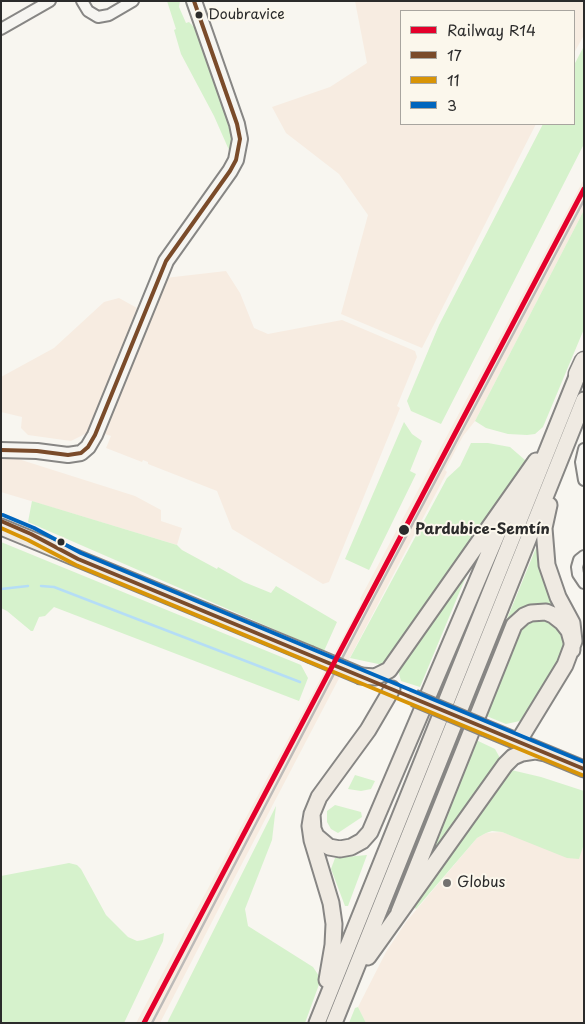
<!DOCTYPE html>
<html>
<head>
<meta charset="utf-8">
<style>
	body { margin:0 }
	#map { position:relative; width:585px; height:1024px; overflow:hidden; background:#f8f6f0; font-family:"Playpen Sans",sans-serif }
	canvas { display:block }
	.frame { position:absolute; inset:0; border:2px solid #2b2b2b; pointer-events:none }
	.legend { position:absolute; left:400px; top:10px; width:175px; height:115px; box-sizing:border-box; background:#fbf7ec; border:1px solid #a8a59f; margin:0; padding:6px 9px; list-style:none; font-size:15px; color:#2b2b2b }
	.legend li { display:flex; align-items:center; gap:10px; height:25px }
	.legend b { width:25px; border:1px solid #a8a59f }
</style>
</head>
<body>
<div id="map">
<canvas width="585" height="1024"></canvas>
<div class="frame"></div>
<ul class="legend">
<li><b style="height:6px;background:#e4002b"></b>Railway R14</li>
<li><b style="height:6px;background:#7a4b2a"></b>17</li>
<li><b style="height:6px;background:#d89406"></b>11</li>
<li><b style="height:6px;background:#0065bd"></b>3</li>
</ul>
</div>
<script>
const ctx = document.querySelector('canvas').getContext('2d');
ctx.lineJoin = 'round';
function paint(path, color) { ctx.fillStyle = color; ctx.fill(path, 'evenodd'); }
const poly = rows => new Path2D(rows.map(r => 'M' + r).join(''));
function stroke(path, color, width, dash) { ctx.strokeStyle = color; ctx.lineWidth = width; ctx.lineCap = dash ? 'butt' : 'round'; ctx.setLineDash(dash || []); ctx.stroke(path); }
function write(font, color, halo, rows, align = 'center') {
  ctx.font = font + ' "Playpen Sans",sans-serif'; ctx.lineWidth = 4; ctx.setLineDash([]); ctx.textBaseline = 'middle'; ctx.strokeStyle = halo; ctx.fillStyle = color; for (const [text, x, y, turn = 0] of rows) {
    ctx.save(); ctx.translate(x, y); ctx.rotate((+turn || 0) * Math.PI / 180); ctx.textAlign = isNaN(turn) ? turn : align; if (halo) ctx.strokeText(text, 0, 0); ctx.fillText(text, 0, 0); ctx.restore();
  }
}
paint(poly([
	[355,1,584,1,584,35,574,53,574,11,401,11,401,124,536,124,422,348,341,314,368,215,339,174,286,133,272,107,330,87,367,63],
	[584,179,584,210,475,421,463,436,445,470,447,472,445,476,235,877,160,1023,136,1023,362,601,360,599],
	[226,271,240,293,254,328,268,334,342,320,415,351,417,357,397,406,400,408,329,582,323,584,232,529,217,491,148,464,148,462,143,460,142,462,106,448,111,436,105,434,165,278],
	[119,298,137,308,89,432,71,441,28,435,21,428,22,417,1,412,1,377,54,348,104,302],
	[1,456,12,457,135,496,161,510,161,521,182,528,177,545,1,492],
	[502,832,579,858,584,844,584,1023,366,1023,358,1007,386,952,406,922,477,838,486,833]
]), '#f7ece1');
paint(poly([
	[167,1,180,1,179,7,186,23,189,22,194,27,202,48,206,50,230,121,233,147,229,150,214,116,181,54,174,30,176,29],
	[584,46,584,144,441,424,411,411,407,401,439,325,543,124,574,124,574,65],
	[584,210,584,329,543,427,535,434,527,435,508,434,486,428,475,421],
	[404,422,412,434,422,441,410,471,416,474,369,570,345,559],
	[471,443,488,443,510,447,525,460,525,466,390,659,383,665,350,658,447,478,460,466],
	[32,501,177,545,182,550,217,569,218,567,244,582,271,593,276,586,337,622,324,651,28,522],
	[1,542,301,665,308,678,299,701,54,607,45,616,39,617,33,631,31,631,7,611,1,608],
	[536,548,540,549,559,611,529,609,474,711,470,709],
	[467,574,420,687,401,681,398,670,401,663],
	[544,618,554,621,563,635,564,649,561,662,529,714,525,715,520,721,506,724,484,715,517,630,524,622],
	[474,739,495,749,500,758,417,879],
	[507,769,541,777,584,791,584,844,579,859,567,858,502,832,492,831,486,833,477,838,416,909,413,906],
	[355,775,375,781,371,789,361,791,348,789],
	[335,805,361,812,362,817,338,833,331,829,327,822,327,811],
	[276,806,272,840,245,909,248,926,313,967,321,979,305,1023,167,1023],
	[367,855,348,906,345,906,331,869,335,858],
	[69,863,77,865,81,869,106,915,128,937,137,941,143,940,164,933,163,941,124,1023,1,1023,1,876],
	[358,1007,366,1023,349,1023,355,1008]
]), '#d6f2cc');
stroke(poly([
	[41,586,54,587,300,682],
	[1,589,28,586]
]), '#b5ddf6', 2.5);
const street = poly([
	[82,1,88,11,98,17,109,15,133,1],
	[1,29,50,1],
	[584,449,581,462,584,480],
	[584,556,579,560,577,567,578,574,584,583]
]);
const secondary = poly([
	[1,450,37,451,68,455,81,453,88,447,95,435,166,261,230,171,236,160,240,139,237,124,194,1]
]);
const primary = poly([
	[1,527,309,654],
	[361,676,375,677,389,670,536,461],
	[485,728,584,769],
	[518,742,565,665,574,641,572,623,558,597,547,565,544,528,549,505],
	[312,814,313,829,316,836,329,847,340,849,351,847,362,841,370,832,515,492],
	[399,912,514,625,524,616,531,613,546,612,553,615,562,622,569,631,572,642,572,650],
	[368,957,505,765,513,757,522,753,535,751,545,753],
	[327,980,333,945,334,924,331,903,312,840,310,826,312,814,319,797,368,730,392,689],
	[317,1023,578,374],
	[334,1023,584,400]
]);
const highway = poly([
	[578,374,584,361]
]);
stroke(street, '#878684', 14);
stroke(secondary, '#878684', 18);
stroke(primary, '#878684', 19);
stroke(highway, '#878684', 21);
stroke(street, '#f6f5f1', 10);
stroke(secondary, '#f6f5f1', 14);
stroke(primary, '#efeae2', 15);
stroke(highway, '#efeae2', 18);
stroke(poly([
	[152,1023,374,597,584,200]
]), '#bcbab8', 2.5);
const primaryBridge = poly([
	[309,654,361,676],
	[414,698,485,728]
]);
stroke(primaryBridge, '#878684', 19, []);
stroke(primaryBridge, '#efeae2', 15);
stroke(poly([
	[1,450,37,451,68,455,81,453,88,447,95,435,166,261,230,171,236,160,240,139,237,124,194,1],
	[1,521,31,534,78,559,584,769]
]), '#7a4b2a', 4);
stroke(poly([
	[1,528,28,540,76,565,582,775]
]), '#d89406', 4);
stroke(poly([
	[3,515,34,528,81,553,584,762]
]), '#0065bd', 4);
stroke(poly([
	[144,1023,584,189]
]), '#e4002b', 5);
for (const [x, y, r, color] of [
	[199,15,4.5,"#2b2b2b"],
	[404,530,6,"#2b2b2b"],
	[61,542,4.5,"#2b2b2b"],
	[447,883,5,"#737270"]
]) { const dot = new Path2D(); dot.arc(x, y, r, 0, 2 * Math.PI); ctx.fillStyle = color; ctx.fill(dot); stroke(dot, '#fbf7ec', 2); }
write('14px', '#2b2b2b', '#fbf7ec', [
	["Doubravice",208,15]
], 'left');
write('bold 15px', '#2b2b2b', '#fbf7ec', [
	["Pardubice-Semtín",415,530]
], 'left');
write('15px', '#2b2b2b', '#fbf7ec', [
	["Globus",457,883]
], 'left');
</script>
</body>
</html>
